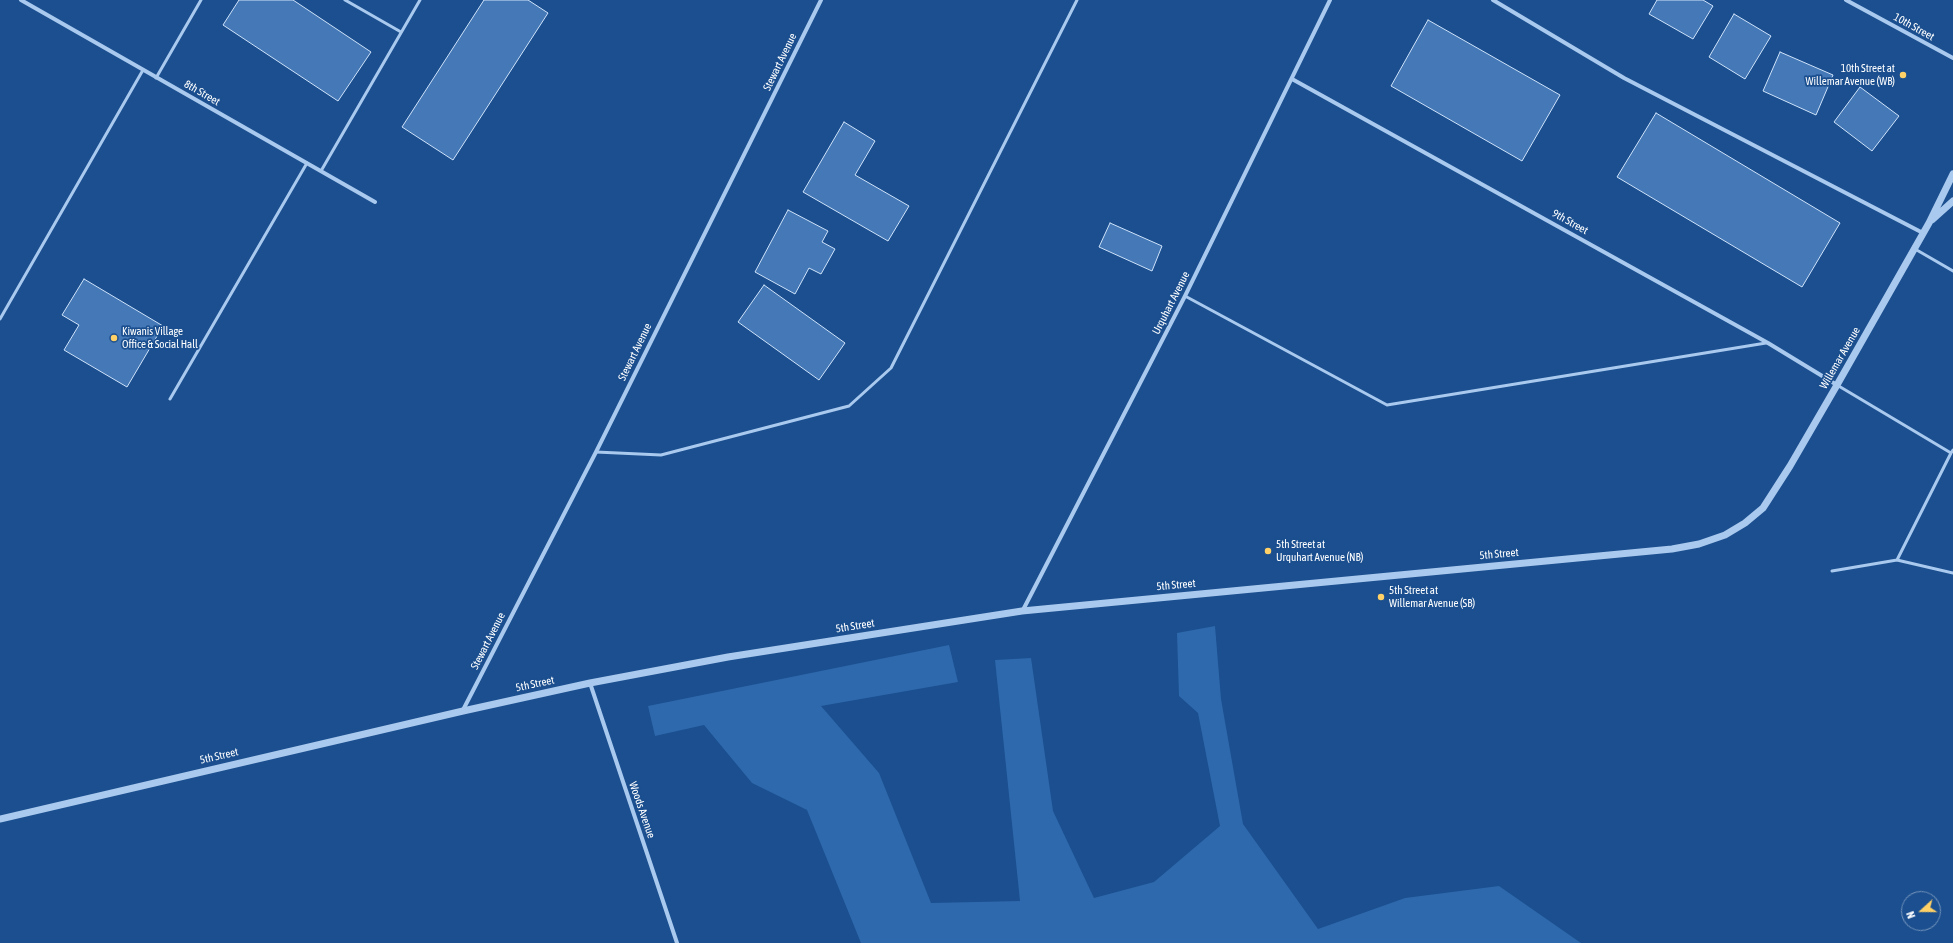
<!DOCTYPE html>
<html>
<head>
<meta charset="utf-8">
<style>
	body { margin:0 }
	#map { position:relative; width:1953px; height:943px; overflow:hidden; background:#1b4f8f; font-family:"Asap Condensed",sans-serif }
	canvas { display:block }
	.north { position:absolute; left:1901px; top:891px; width:40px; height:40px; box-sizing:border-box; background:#1b4f8f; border:1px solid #7695bc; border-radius:50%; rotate:249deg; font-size:11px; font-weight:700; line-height:16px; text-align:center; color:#fff }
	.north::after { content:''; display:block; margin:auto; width:14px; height:18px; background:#ffd166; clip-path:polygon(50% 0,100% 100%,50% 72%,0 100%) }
</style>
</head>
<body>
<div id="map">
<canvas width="1953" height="943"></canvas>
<div class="north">N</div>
</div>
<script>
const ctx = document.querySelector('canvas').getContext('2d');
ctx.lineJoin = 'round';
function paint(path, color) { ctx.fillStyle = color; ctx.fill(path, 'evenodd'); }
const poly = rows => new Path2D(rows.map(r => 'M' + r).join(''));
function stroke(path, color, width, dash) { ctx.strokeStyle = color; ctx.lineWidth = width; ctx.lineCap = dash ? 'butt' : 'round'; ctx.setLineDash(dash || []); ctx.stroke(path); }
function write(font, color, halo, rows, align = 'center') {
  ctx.font = font + ' "Asap Condensed",sans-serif'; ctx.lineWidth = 3.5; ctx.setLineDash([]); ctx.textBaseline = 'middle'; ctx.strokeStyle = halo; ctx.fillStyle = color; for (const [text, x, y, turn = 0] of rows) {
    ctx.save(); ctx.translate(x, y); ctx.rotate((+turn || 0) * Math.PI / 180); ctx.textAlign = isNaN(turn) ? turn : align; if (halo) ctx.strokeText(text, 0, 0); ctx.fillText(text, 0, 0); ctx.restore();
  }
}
paint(poly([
	[1215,626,1221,699,1243,824,1318,929,1405,898,1499,886,1581,943,861,943,807,810,752,783,704,725,655,736,648,706,949,645,958,682,821,706,879,773,931,903,1020,901,995,660,1031,658,1053,811,1094,898,1154,882,1220,826,1198,713,1179,696,1177,633]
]), '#2e69ad');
const building = poly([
	[239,0,293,0,371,52,338,101,223,25,239,0],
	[484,0,528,0,548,13,453,160,402,127,484,0],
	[1657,0,1703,0,1713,6,1693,39,1649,14,1657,0],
	[1734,14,1771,36,1745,79,1709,57,1734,14],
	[1428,20,1560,95,1522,161,1391,86,1428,20],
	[1780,52,1833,75,1816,115,1763,91,1780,52],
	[1860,87,1899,116,1872,151,1834,122,1860,87],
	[1656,113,1840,223,1802,287,1617,177,1656,113],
	[844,122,875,141,855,175,909,206,888,241,803,192,844,122],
	[788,210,828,231,822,242,835,249,821,274,809,268,795,294,755,272,788,210],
	[1110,223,1162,246,1152,271,1099,247,1110,223],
	[84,279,163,326,127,387,64,350,79,325,62,315,84,279],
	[764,285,845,343,819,380,738,322,764,285]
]);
paint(building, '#4478b7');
stroke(building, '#cfe3fa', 1);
stroke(poly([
	[345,0,401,32],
	[156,78,201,0],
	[321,171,420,0],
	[1915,249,1953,271],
	[1185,296,1387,405,1766,343],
	[0,319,143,70],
	[1837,385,1951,453,1953,450],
	[170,399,307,163],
	[596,452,661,455,849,406,891,368,1077,0],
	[1951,453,1897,560,1953,573],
	[1832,571,1897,560]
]), '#a9c9ee', 3);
stroke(poly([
	[21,0,375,202],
	[1493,0,1624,78,1923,233],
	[1846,0,1953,58],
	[1292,79,1768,343,1837,385],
	[1023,610,1185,296,1330,0],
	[590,683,677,943],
	[463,710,596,452,821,0]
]), '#a9c9ee', 4);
stroke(poly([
	[1932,220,1953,201],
	[0,819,463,711,590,683,728,657,1022,611,1672,549,1699,544,1725,535,1745,523,1763,508,1790,466,1837,385,1929,223,1953,174]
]), '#a9c9ee', 7);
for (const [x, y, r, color] of [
	[1903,75,4,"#ffd166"],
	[114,338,4,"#ffd166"],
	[1268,551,4,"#ffd166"],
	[1381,597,4,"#ffd166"]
]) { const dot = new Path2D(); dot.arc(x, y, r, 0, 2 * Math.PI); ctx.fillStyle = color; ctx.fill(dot); stroke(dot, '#1b4f8f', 1.5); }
write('11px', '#fff', '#1b4f8f', [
	["10th Street",1914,27,29],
	["Stewart Avenue",780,62,-64],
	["8th Street",202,93,30],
	["9th Street",1570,222,29],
	["Urquhart Avenue",1171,303,-63],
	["Stewart Avenue",635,352,-64],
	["Willemar Avenue",1840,358,-60],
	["5th Street",1499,554,-5],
	["5th Street",1176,585,-5],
	["5th Street",855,626,-9],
	["Stewart Avenue",488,641,-63],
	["5th Street",535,684,-12],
	["5th Street",219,756,-13],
	["Woods Avenue",642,810,71]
]);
write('11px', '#fff', '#1b4f8f', [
	["10th Street at",1895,69,"right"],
	["Willemar Avenue (WB)",1895,82,"right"],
	["Kiwanis Village",122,332],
	["Office & Social Hall",122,345],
	["5th Street at",1276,545],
	["Urquhart Avenue (NB)",1276,558],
	["5th Street at",1389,591],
	["Willemar Avenue (SB)",1389,604]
], 'left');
</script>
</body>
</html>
